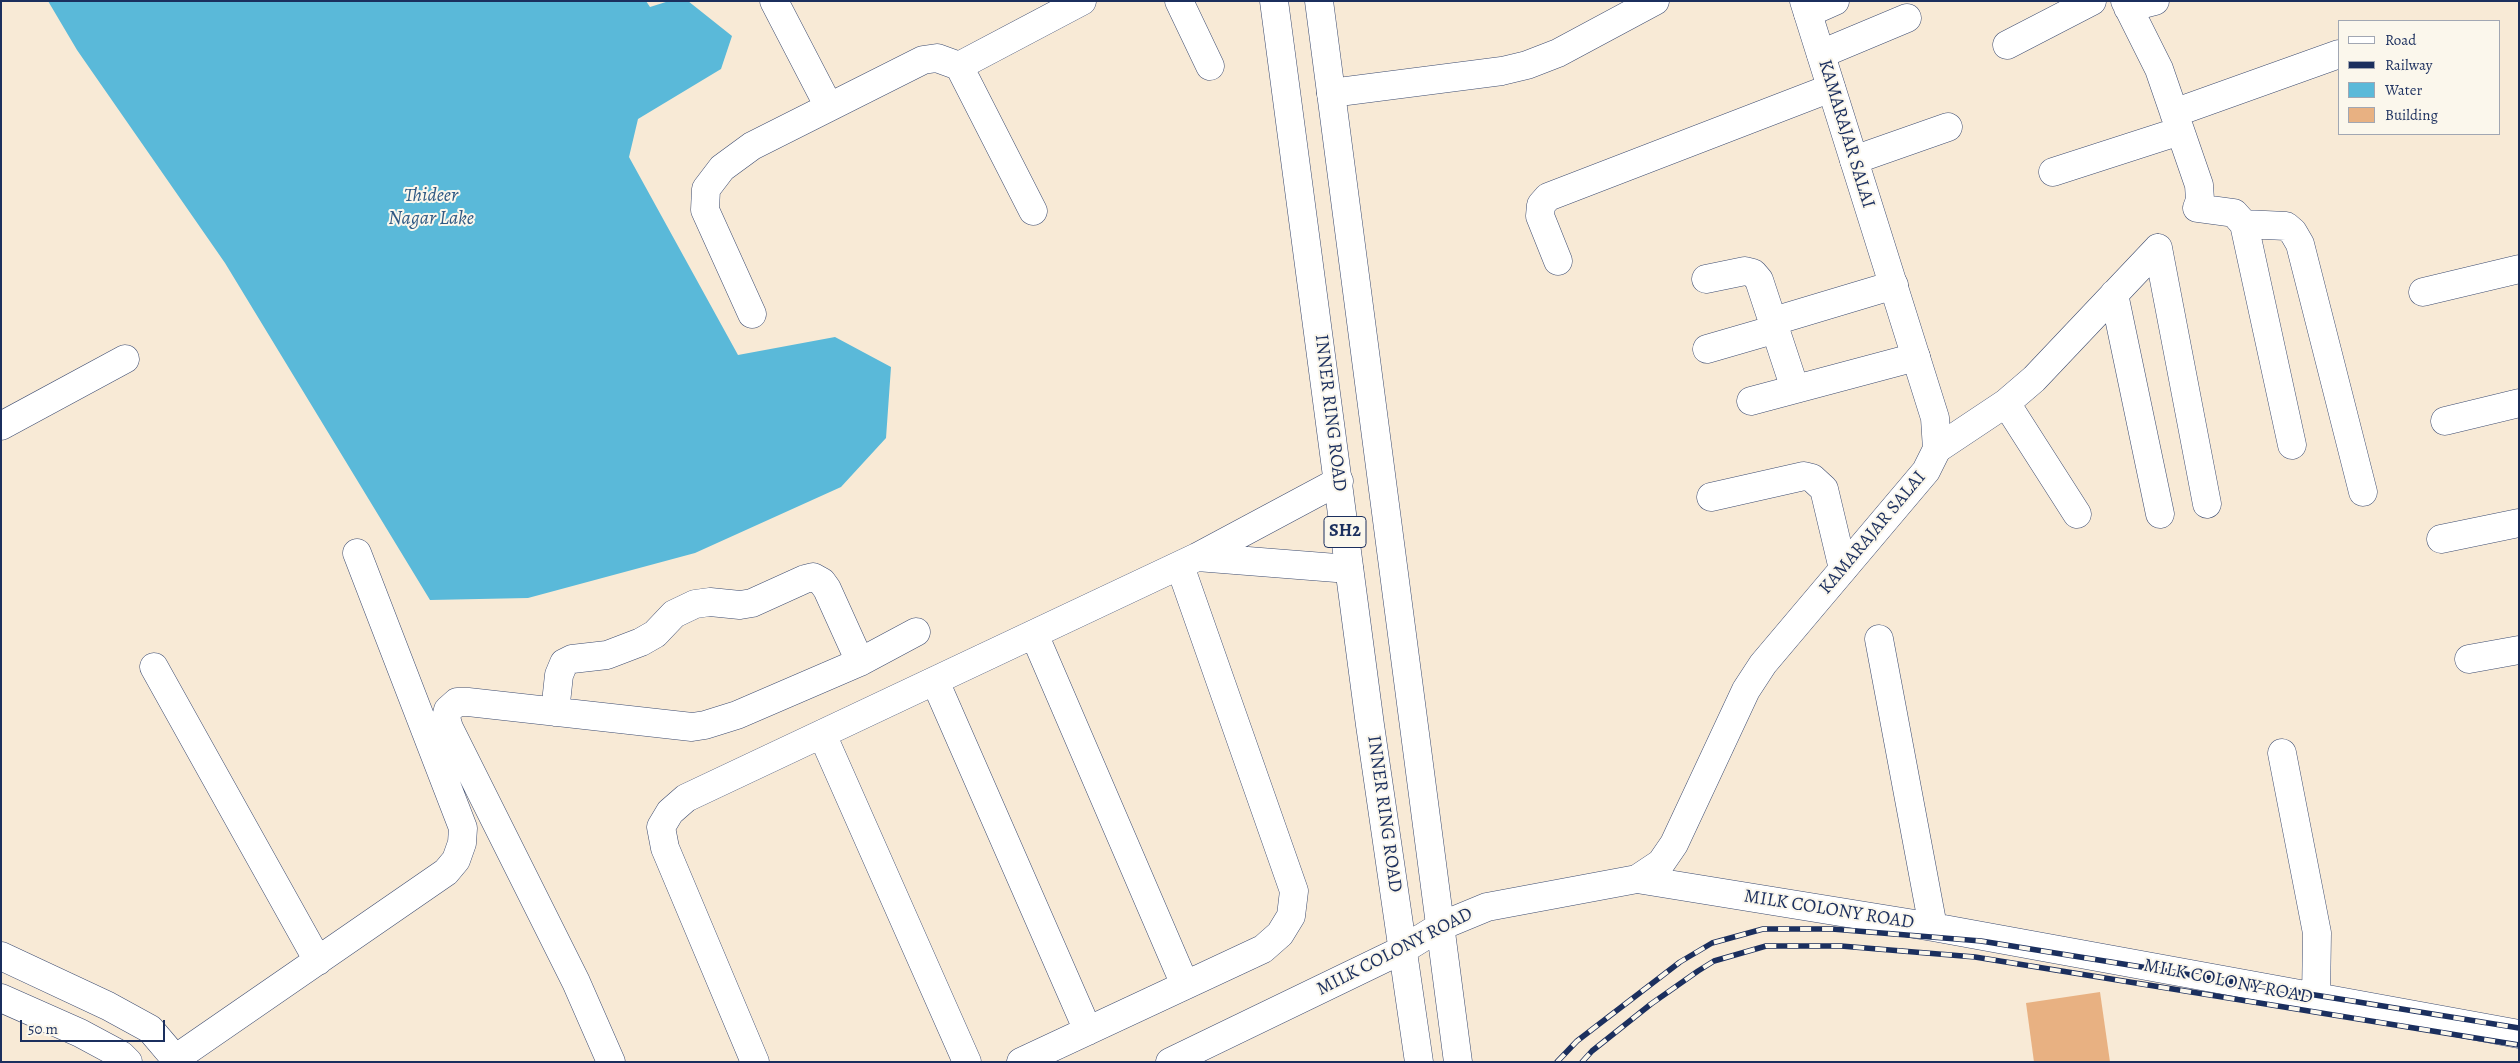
<!DOCTYPE html>
<html>
<head>
<meta charset="utf-8">
<style>
	body { margin:0 }
	#map { position:relative; width:2520px; height:1063px; overflow:hidden; background:#f8ead6; font-family:Alegreya,serif }
	canvas { display:block }
	.frame { position:absolute; inset:0; border:2px solid #1b2f5e; pointer-events:none }
	.legend { position:absolute; left:2338px; top:20px; width:162px; height:115px; box-sizing:border-box; background:#fbf7ec; border:1px solid #a1a7b3; margin:0; padding:6px 9px; list-style:none; font-size:15px; color:#1b2f5e }
	.legend li { display:flex; align-items:center; gap:10px; height:25px }
	.legend b { width:25px; border:1px solid #a1a7b3 }
	.scale { position:absolute; left:20px; top:1020px; width:145px; height:22px; box-sizing:border-box; border:2px solid #1b2f5e; border-top:0; padding-left:6px; font-size:15px; line-height:18px; white-space:nowrap; color:#1b2f5e; -webkit-text-stroke:4px #fbf7ec; paint-order:stroke }
</style>
</head>
<body>
<div id="map">
<canvas width="2520" height="1063"></canvas>
<div class="frame"></div>
<ul class="legend">
<li><b style="height:6px;background:#fff"></b>Road</li>
<li><b style="height:6px;background:#1b2f5e"></b>Railway</li>
<li><b style="height:14px;background:#5ab9d9"></b>Water</li>
<li><b style="height:14px;background:#e8b182"></b>Building</li>
</ul>
<div class="scale">50 m</div>
</div>
<script>
const ctx = document.querySelector('canvas').getContext('2d');
ctx.lineJoin = 'round';
function paint(path, color) { ctx.fillStyle = color; ctx.fill(path, 'evenodd'); }
const poly = rows => new Path2D(rows.map(r => 'M' + r).join(''));
function stroke(path, color, width, dash) { ctx.strokeStyle = color; ctx.lineWidth = width; ctx.lineCap = dash ? 'butt' : 'round'; ctx.setLineDash(dash || []); ctx.stroke(path); }
function write(font, color, halo, rows, align = 'center') {
  ctx.font = font + ' Alegreya,serif'; ctx.lineWidth = 4; ctx.setLineDash([]); ctx.textBaseline = 'middle'; ctx.strokeStyle = halo; ctx.fillStyle = color; for (const [text, x, y, turn = 0] of rows) {
    ctx.save(); ctx.translate(x, y); ctx.rotate((+turn || 0) * Math.PI / 180); ctx.textAlign = isNaN(turn) ? turn : align; if (halo) ctx.strokeText(text, 0, 0); ctx.fillText(text, 0, 0); ctx.restore();
  }
}
paint(poly([
	[48,1,646,1,650,7,669,1,688,1,732,36,721,69,638,119,629,157,738,355,835,337,891,367,886,438,841,487,695,553,528,598,430,600,225,263,77,50]
]), '#5ab9d9');
paint(poly([
	[2100,992,2110,1062,2034,1062,2026,1003]
]), '#e8b182');
const minor = poly([
	[774,1,829,107],
	[1179,1,1210,66],
	[2125,1,2159,69,2199,185,2200,200,2197,208,2234,213,2244,224,2292,445],
	[2128,8,2155,1],
	[1808,13,1835,1],
	[2007,45,2092,1],
	[1821,54,1907,18],
	[1331,93,1502,71,1527,65,1558,53,1655,1],
	[2174,113,2339,54],
	[1854,160,1948,127],
	[2053,172,2180,131],
	[1033,211,959,66,1082,1],
	[2244,224,2286,226,2293,232,2300,244,2363,492],
	[2158,248,2207,504],
	[1558,261,1540,216,1541,205,1548,197,1831,88],
	[1706,279,1745,271,1753,273,1759,280,1795,389],
	[2423,292,2519,269],
	[2114,294,2160,514],
	[752,314,705,210,706,189,722,168,752,146,923,60,937,58,959,66],
	[1774,321,1894,285],
	[1707,349,1776,329],
	[1751,401,1916,357],
	[2006,403,2077,514],
	[2445,421,2519,403],
	[1,426,125,359],
	[1937,449,2006,403,2034,379,2158,248],
	[1711,497,1804,476,1812,478,1824,489,1843,569],
	[2441,539,2519,523],
	[1197,557,1349,569],
	[1034,634,1185,985],
	[1879,639,1933,927],
	[2469,659,2519,650],
	[154,667,318,961],
	[935,681,1088,1031],
	[555,712,559,675,564,663,572,659,607,655,641,642,655,634,674,614,695,604,710,602,740,605,752,603,805,579,813,577,822,582,827,589,860,662],
	[822,734,967,1062],
	[2282,753,2317,933,2316,999],
	[1637,879,1933,927,2519,1034],
	[175,1059,446,872,456,860,462,843,463,828,357,553],
	[611,1062,576,982,449,728,446,718,448,710,457,702,468,702,692,727,705,725,737,715,860,662,916,632],
	[755,1062,665,848,661,827,670,812,686,798,1197,557,1339,481],
	[1021,1062,1263,949,1280,934,1291,916,1294,891,1180,566]
]);
const major = poly([
	[1274,1,1370,725,1419,1062],
	[1319,1,1458,1062],
	[1,956,108,1006,150,1029,178,1062],
	[1,998,80,1033,121,1055,128,1062],
	[1170,1062,1404,949,1441,926,1487,907,1637,879,1661,863,1674,844,1746,690,1763,664,1926,471,1937,449,1935,418,1804,1]
]);
stroke(minor, '#3c4b70', 29);
stroke(major, '#3c4b70', 29);
stroke(minor, '#fff', 28);
stroke(major, '#fff', 28);
const rail = poly([
	[1557,1062,1577,1041,1680,962,1712,943,1763,929,1832,929,1981,941,2519,1028],
	[1582,1062,1592,1051,1651,1004,1698,971,1714,961,1766,946,1841,946,1975,957,2519,1045]
]);
stroke(rail, '#1b2f5e', 5.5);
stroke(rail, '#fbf7ec', 4, [11]);
for (const [x, y, w] of [
	[1345,532,42]
]) { const box = new Path2D(); box.roundRect(x - w / 2, y - 15.5, w, 31, 4); ctx.fillStyle = '#fbf7ec'; ctx.fill(box); stroke(box, '#1b2f5e', 1); }
write('bold 18px', '#1b2f5e', null, [
	["SH2",1345,532]
]);
write('19px', '#1b2f5e', '#fbf7ec', [
	["KAMARAJAR SALAI",1846,134,73],
	["INNER RING ROAD",1330,413,83],
	["KAMARAJAR SALAI",1873,533,-50],
	["INNER RING ROAD",1384,814,82],
	["MILK COLONY ROAD",1829,910,9],
	["MILK COLONY ROAD",1395,952,-27],
	["MILK COLONY ROAD",2228,982,11]
]);
write('italic 20px', '#2e5883', '#fbf7ec', [
	["Thideer",431,196],
	["Nagar Lake",431,219]
]);
</script>
</body>
</html>
